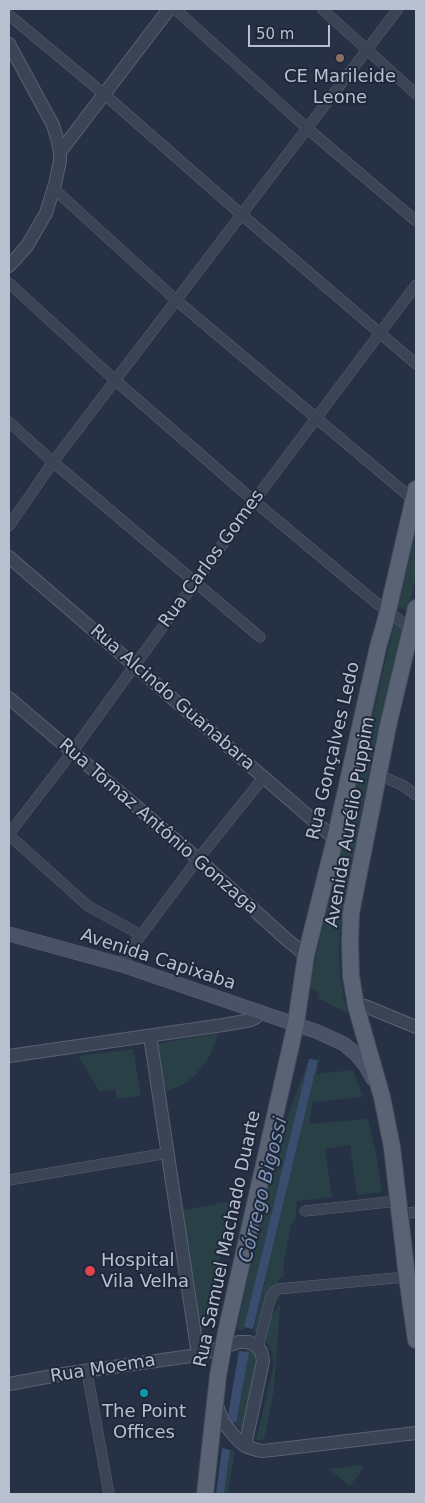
<!DOCTYPE html>
<html>
<head>
<meta charset="utf-8">
<style>
	body { margin:0 }
	#map { position:relative; width:425px; height:1503px; overflow:hidden; background:#263145; font-family:"DejaVu Sans",sans-serif }
	canvas { display:block }
	.frame { position:absolute; inset:0; border:10px solid #b8bfce; pointer-events:none }
	.scale { position:absolute; left:248px; top:25px; width:82px; height:22px; box-sizing:border-box; border:2px solid #b8bfce; border-top:0; padding-left:6px; font-size:15px; line-height:18px; white-space:nowrap; color:#b8bfce; -webkit-text-stroke:4px #1f283a; paint-order:stroke }
</style>
</head>
<body>
<div id="map">
<canvas width="425" height="1503"></canvas>
<div class="frame"></div>
<div class="scale">50 m</div>
</div>
<script>
const ctx = document.querySelector('canvas').getContext('2d');
ctx.lineJoin = 'round';
function paint(path, color) { ctx.fillStyle = color; ctx.fill(path, 'evenodd'); }
const poly = rows => new Path2D(rows.map(r => 'M' + r).join(''));
function stroke(path, color, width, dash) { ctx.strokeStyle = color; ctx.lineWidth = width; ctx.lineCap = dash ? 'butt' : 'round'; ctx.setLineDash(dash || []); ctx.stroke(path); }
function write(font, color, halo, rows, align = 'center') {
  ctx.font = font + ' "DejaVu Sans",sans-serif'; ctx.lineWidth = 4; ctx.setLineDash([]); ctx.textBaseline = 'middle'; ctx.strokeStyle = halo; ctx.fillStyle = color; for (const [text, x, y, turn = 0] of rows) {
    ctx.save(); ctx.translate(x, y); ctx.rotate((+turn || 0) * Math.PI / 180); ctx.textAlign = isNaN(turn) ? turn : align; if (halo) ctx.strokeText(text, 0, 0); ctx.fillText(text, 0, 0); ctx.restore();
  }
}
paint(poly([
	[416,532,416,577,408,611,398,606],
	[395,621,404,626,371,761,340,929,339,956,340,977,347,1013,318,998,319,994,309,986],
	[218,1033,213,1049,206,1062,196,1074,186,1083,163,1093,156,1044],
	[133,1049,141,1096,117,1099,115,1089,100,1092,78,1056],
	[319,1055,320,1055,317,1074,353,1070,363,1097,313,1102,309,1124,368,1119,376,1154,382,1192,357,1195,350,1145,325,1149,332,1197,297,1201,295,1221,291,1224,283,1268,285,1275,278,1280,279,1299,258,1331,253,1332],
	[309,1059,244,1327,244,1330,237,1329,272,1165,279,1139],
	[231,1201,207,1327,198,1334,179,1211],
	[279,1305,280,1305,274,1390,264,1440,256,1440,274,1364,272,1353,269,1346,261,1336,260,1332],
	[246,1349,253,1353,255,1356,256,1363,242,1428,236,1425,248,1352,246,1352],
	[230,1450,235,1451,228,1494,224,1494],
	[360,1465,363,1467,363,1469,350,1486,329,1469]
]), '#284046');
paint(poly([
	[309,1059,318,1060,253,1329,244,1327],
	[239,1351,249,1352,236,1423,227,1421],
	[222,1448,230,1450,224,1494,216,1494]
]), '#3b4d6e');
const minor = poly([
	[175,9,308,129,416,221],
	[322,9,416,94],
	[9,15,104,94,242,215,416,364],
	[54,189,176,300,416,502],
	[9,283,116,381,254,501,374,601,414,631],
	[9,422,53,462,260,637],
	[9,526,53,462,398,9],
	[379,775,402,785,416,795],
	[9,834,72,752,254,501,416,285],
	[9,835,88,906,141,935],
	[122,965,130,950,198,859,263,778],
	[9,1180,168,1153],
	[305,1211,398,1201],
	[400,1214,416,1212],
	[258,1348,271,1296,274,1292,278,1289,416,1276],
	[87,1372,109,1494]
]);
const tertiary = poly([
	[9,44,53,125,58,142,60,152,60,161,55,184,46,213,27,246,9,266],
	[60,152,169,9],
	[9,557,335,839],
	[9,698,198,859,286,939,306,955],
	[356,1006,365,1006,416,1027],
	[150,1036,198,1355],
	[9,1056,223,1025,251,1020,255,1018,261,1012],
	[9,1384,63,1374,198,1355,239,1342,249,1342,254,1345,261,1351,263,1361,245,1446],
	[216,1403,223,1422,237,1439,245,1446,257,1450,263,1451,416,1433]
]);
const secondary = poly([
	[9,934,122,965,318,1032,344,1044,357,1055,365,1065,373,1079]
]);
const primary = poly([
	[416,608,388,726,351,913,350,942,351,976,356,1006,382,1097,392,1147,407,1277,416,1340],
	[205,1494,218,1376,226,1332,296,1023,306,955,335,839,378,647,386,619,416,489]
]);
stroke(minor, '#596172', 11);
stroke(tertiary, '#596172', 14);
stroke(secondary, '#596172', 15);
stroke(primary, '#444c5e', 18);
stroke(minor, '#3b4454', 10);
stroke(tertiary, '#3b4454', 12);
stroke(secondary, '#495267', 14);
stroke(primary, '#596374', 16);
for (const [x, y, r, color] of [
	[340,58,5,"#8d6e63"],
	[90,1271,6,"#e0444e"],
	[144,1393,5,"#0f9aa8"]
]) { const dot = new Path2D(); dot.arc(x, y, r, 0, 2 * Math.PI); ctx.fillStyle = color; ctx.fill(dot); stroke(dot, '#1f283a', 2); }
write('18px', '#b8bfce', '#1f283a', [
	["CE Marileide",340,77],
	["Leone",340,98],
	["Hospital",101,1261,"left"],
	["Vila Velha",101,1282,"left"],
	["The Point",144,1412],
	["Offices",144,1433]
]);
write('18px', '#b8bfce', '#1f283a', [
	["Rua Carlos Gomes",212,559,-54],
	["Rua Alcindo Guanabara",172,698,41],
	["Rua Gonçalves Ledo",334,751,-77],
	["Avenida Aurélio Puppim",351,822,-80],
	["Rua Tomaz Antônio Gonzaga",158,827,41],
	["Avenida Capixaba",158,960,18],
	["Rua Samuel Machado Duarte",228,1239,-78],
	["Rua Moema",103,1369,-9]
]);
write('italic 19px', '#7e93b6', '#1f283a', [
	["Córrego Bigossi",264,1190,-76]
]);
</script>
</body>
</html>
